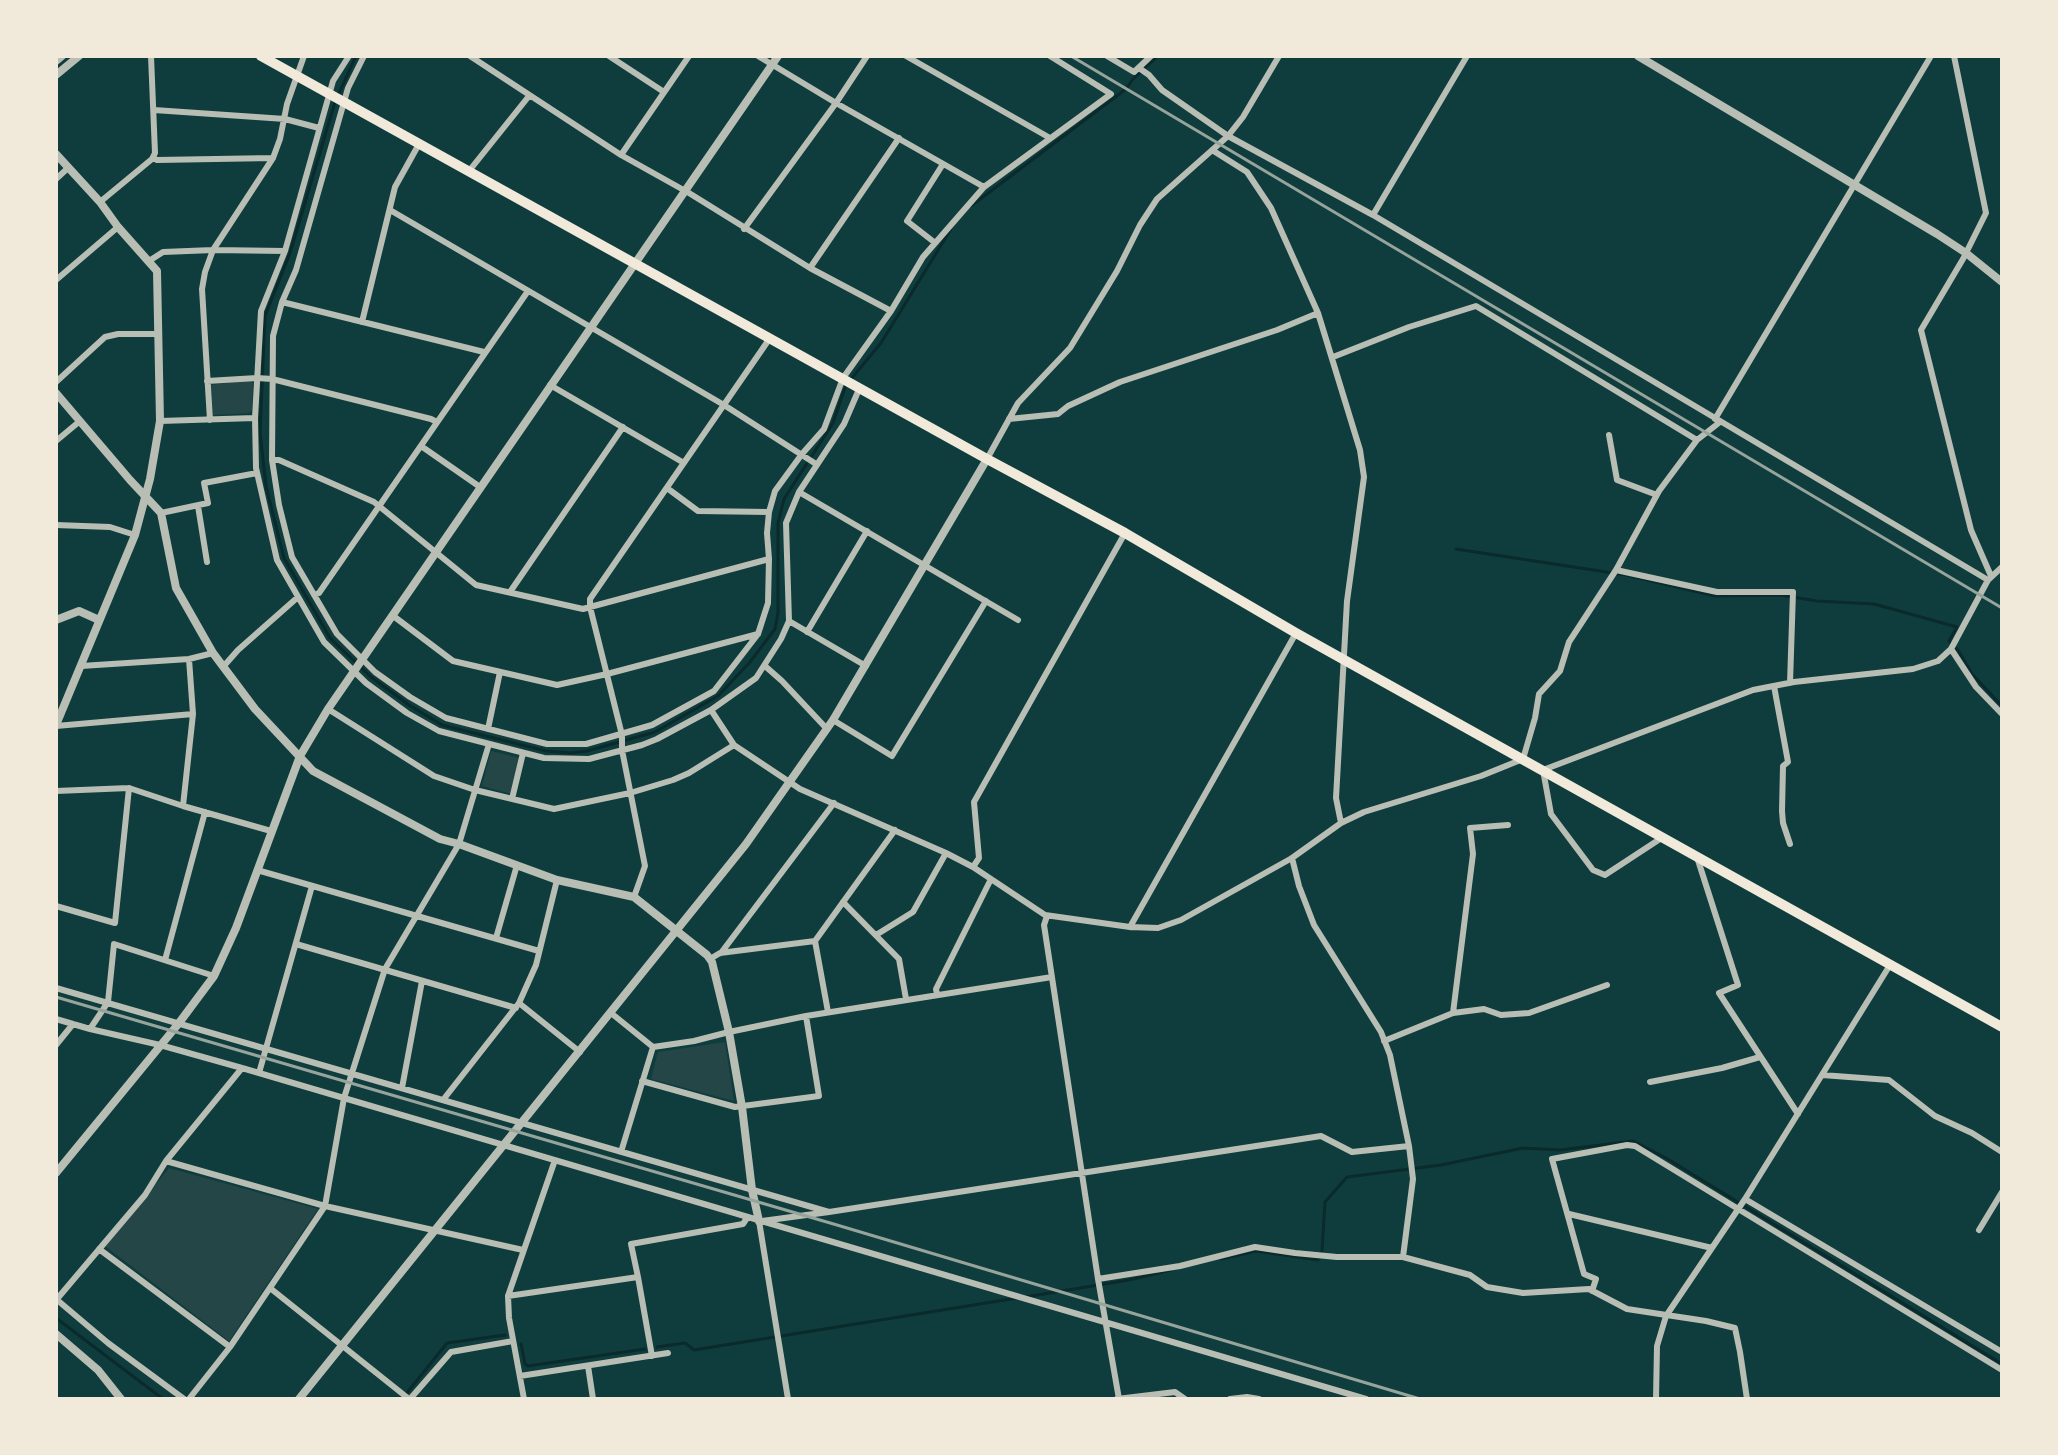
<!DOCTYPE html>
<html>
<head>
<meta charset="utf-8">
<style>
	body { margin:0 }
	#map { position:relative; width:2058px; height:1455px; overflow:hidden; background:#0f3d3e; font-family:Ubuntu,sans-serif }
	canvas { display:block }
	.frame { position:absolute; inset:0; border:58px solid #f1e9da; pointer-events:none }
</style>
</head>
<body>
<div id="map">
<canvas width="2058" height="1455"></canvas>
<div class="frame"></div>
</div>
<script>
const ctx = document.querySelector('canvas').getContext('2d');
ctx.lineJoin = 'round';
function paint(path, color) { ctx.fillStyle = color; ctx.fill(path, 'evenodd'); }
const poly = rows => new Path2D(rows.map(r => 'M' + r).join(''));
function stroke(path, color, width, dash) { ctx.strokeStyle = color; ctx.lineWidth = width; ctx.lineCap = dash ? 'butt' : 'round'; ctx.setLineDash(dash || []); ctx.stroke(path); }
paint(poly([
	[250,380,253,382,252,410,249,413,213,415,211,385],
	[491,751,520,758,511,794,482,786],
	[725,1042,734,1101,651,1079,658,1052],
	[169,1168,318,1209,229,1341,105,1246]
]), '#244646');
stroke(poly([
	[356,56,335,102,290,253,265,316,260,433,266,486,284,558,330,638,371,677,409,705,442,725,546,751,571,753,587,751,655,732,718,696,750,662,775,629,778,613,778,523,784,499,833,423,846,385],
	[971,206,1126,89,1133,79,1158,56],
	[851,379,881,343,951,229],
	[1456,549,1626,575,1715,596,1781,595,1817,601,1874,604,1957,627,1949,641,1958,650,1972,674,2002,706],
	[1221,1259,1256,1251,1318,1260,1322,1251,1325,1202,1347,1177,1441,1165,1523,1148,1560,1150,1633,1141,1666,1158,2002,1364],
	[1025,1297,1129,1280,1171,1270],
	[56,1318,163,1399],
	[521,1344,525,1364,528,1366,645,1349],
	[657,1347,685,1343,694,1350,1017,1298],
	[402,1399,447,1343,505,1335]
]), '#0a2a2b', 3);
stroke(poly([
	[364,56,348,88,296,270,282,302,273,336,272,460,279,505,292,557,337,634,375,672,410,697,446,718,547,744,586,744,652,725,714,691,758,634,768,603,769,559],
	[470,56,621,155,689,193,810,268,891,311],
	[609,56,664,92],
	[758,56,836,103,984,187],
	[906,56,1050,138],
	[1107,56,1134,72,1151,56],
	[1954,56,1986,213,1963,259,1921,330,1971,530,1991,576],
	[1139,68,1149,75,1162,90,1228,136,1373,215,1988,580],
	[154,110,285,119,319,128],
	[1212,150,1247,172,1271,208,1318,313,1360,450,1364,477,1347,601,1336,798,1341,823],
	[621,155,689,56],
	[153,158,157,160,273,158],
	[469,171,529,96],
	[56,179,68,168],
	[100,202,152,159,155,153,151,56],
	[390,210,724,405,816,464],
	[1373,215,1467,56],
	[744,229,836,103,867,56],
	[934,242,907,221,943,164],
	[285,251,261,311,255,418,256,468,277,560,324,642,366,683,407,713,439,731,544,758,589,759,642,745,657,739,711,710,734,745,800,789,946,853,973,867,1045,915,1130,927,1158,928,1181,920,1292,858,1341,823,1364,812,1481,776,1523,759,1535,718,1539,694,1560,671,1569,642,1616,570,1659,491,1697,440,1720,422],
	[149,261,163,252,213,250,285,251,333,81,349,56],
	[810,268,899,138],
	[56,280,118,227],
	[282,302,484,352],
	[362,322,395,187,419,144],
	[1333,357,1409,327,1476,306,1697,440],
	[207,381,257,378,272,379,431,419,437,422],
	[56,382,105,337,118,334,159,334],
	[550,385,684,463],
	[1009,419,1058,414,1068,406,1120,382,1277,330,1318,313],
	[1715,419,1931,56],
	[210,420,202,289,205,272,213,250,273,158,280,139,287,104,304,56],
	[160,421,255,418],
	[1609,435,1617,480,1657,495],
	[56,441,80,421],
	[421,446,480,487],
	[987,459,1018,403,1070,348,1117,271,1140,225,1157,199,1228,136,1243,117,1279,56],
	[272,460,279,460,374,502,476,585,583,609,590,607,590,599,770,338],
	[667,488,698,511,769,512],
	[799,492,1018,620],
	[198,506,207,562],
	[161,513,208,503,204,483,257,473],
	[56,525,110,527,135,535],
	[1616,570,1717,592,1793,592,1790,683],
	[510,592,623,427],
	[314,595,319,593,528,291],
	[392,615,453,661,557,685,607,674,758,634],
	[789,621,866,666],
	[807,632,867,531],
	[1951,649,1976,687,2002,714],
	[81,666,189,659,213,653],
	[765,666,782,681,827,729],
	[223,667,238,650,298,597],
	[1774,686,1788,762,1783,766,1782,811,1783,823,1790,844],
	[328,709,434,776,475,790,554,809,630,793,673,780,689,773,734,745],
	[711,710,756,678,781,639,789,621,786,523,799,492,844,424,860,387],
	[833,720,892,756,986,601],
	[56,726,193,714],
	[488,729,500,672],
	[56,791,129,788,183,806,271,831],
	[512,799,523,753],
	[183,806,193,714,189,659],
	[1663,837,1605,875,1593,870,1551,814,1543,770,1753,690,1794,682,1913,669,1938,661,1951,649,1988,580,2002,567],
	[1697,857,1738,985,1719,993,1798,1114],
	[1292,858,1299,886,1314,925,1381,1032,1390,1055,1409,1146,1413,1179,1403,1257],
	[973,867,979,858,974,802,1125,533],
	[257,870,539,951],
	[634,897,645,866,622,750,622,735,590,607,769,559,767,533,769,512,775,491,802,454,824,429,843,378,891,311,923,257,984,187,1111,94,1050,56],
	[843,902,899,959,906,999],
	[56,906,115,923,129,788],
	[1047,916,1044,925,1098,1279,1119,1399],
	[1130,927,1296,633],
	[876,935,913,912,946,853],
	[496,938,517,865],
	[815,941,828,1012],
	[296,944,516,1008],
	[721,953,834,803],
	[710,959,720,953,815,941,895,830],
	[165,960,205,812],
	[56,988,829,1212],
	[937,995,936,989,991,879],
	[519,1003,580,1052],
	[611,1013,653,1047,694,1041,729,1032,806,1016,1052,977],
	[1453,1013,1473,854,1470,828,1508,825],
	[56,1019,90,1029,160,1045,242,1068,1366,1399],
	[90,1029,108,1002,114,944,214,976],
	[1384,1041,1453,1013,1484,1009,1501,1015,1529,1013,1607,985],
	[56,1045,73,1024],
	[259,1073,312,886],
	[1822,1075,1889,1080,1935,1116,1972,1133,2002,1152],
	[642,1081,735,1107,819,1096,806,1016],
	[1650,1082,1722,1068,1760,1057],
	[402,1088,422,981],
	[443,1100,519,1003,536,965,557,880],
	[621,1152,653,1047],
	[166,1161,325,1206,523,1250],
	[1745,1199,2002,1352],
	[1569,1214,1712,1248],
	[759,1221,788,1399],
	[762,1221,829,1212,1321,1136,1352,1152,1409,1146],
	[1979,1230,2002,1192],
	[99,1249,230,1347],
	[638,1277,652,1356],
	[1098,1279,1180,1266,1255,1247,1295,1253,1337,1257,1403,1257,1470,1275,1487,1287,1523,1293,1589,1289,1627,1309,1706,1321,1735,1328,1740,1352,1747,1399],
	[270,1288,409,1399],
	[1592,1291,1596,1279,1584,1274,1552,1159,1627,1145,1635,1146,2002,1370],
	[508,1296,638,1277,631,1244,743,1224,747,1218],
	[56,1299,108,1343,184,1399],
	[57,1299,145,1195,166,1161,242,1068],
	[588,1366,593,1399],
	[520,1376,668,1353],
	[189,1399,230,1347,325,1206,344,1098,385,969,459,844,489,744],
	[410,1399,451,1352,513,1341],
	[524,1399,509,1318,508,1296,555,1160],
	[1117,1399,1175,1392,1185,1399],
	[1230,1399,1247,1397,1259,1399],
	[1656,1399,1657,1346,1666,1316,1745,1199,1890,965]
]), '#b8beb3', 6);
stroke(poly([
	[1638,56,1937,234,1966,253,2002,282],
	[56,61,62,56],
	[56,75,79,56],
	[56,154,100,202,118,227,157,271,160,421,150,479,135,535,56,725],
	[56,393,130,480,161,513,176,588,213,653,255,709,313,771,440,839,459,844,557,880,634,897,707,955,712,962,729,1032,742,1107,752,1190,759,1221],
	[56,620,79,611,99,620],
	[56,1173,179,1023,214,976,236,928,300,756,328,709,778,56],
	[56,1334,98,1370,121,1399],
	[299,1399,746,844,833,720,987,459]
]), '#b8beb3', 8);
stroke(poly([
	[261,56,987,459,1125,533,1296,633,2002,1027]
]), '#f1e9da', 10);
stroke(poly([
	[1071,56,2002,608],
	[56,997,837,1225,1420,1399]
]), '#97a49c', 3);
</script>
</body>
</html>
